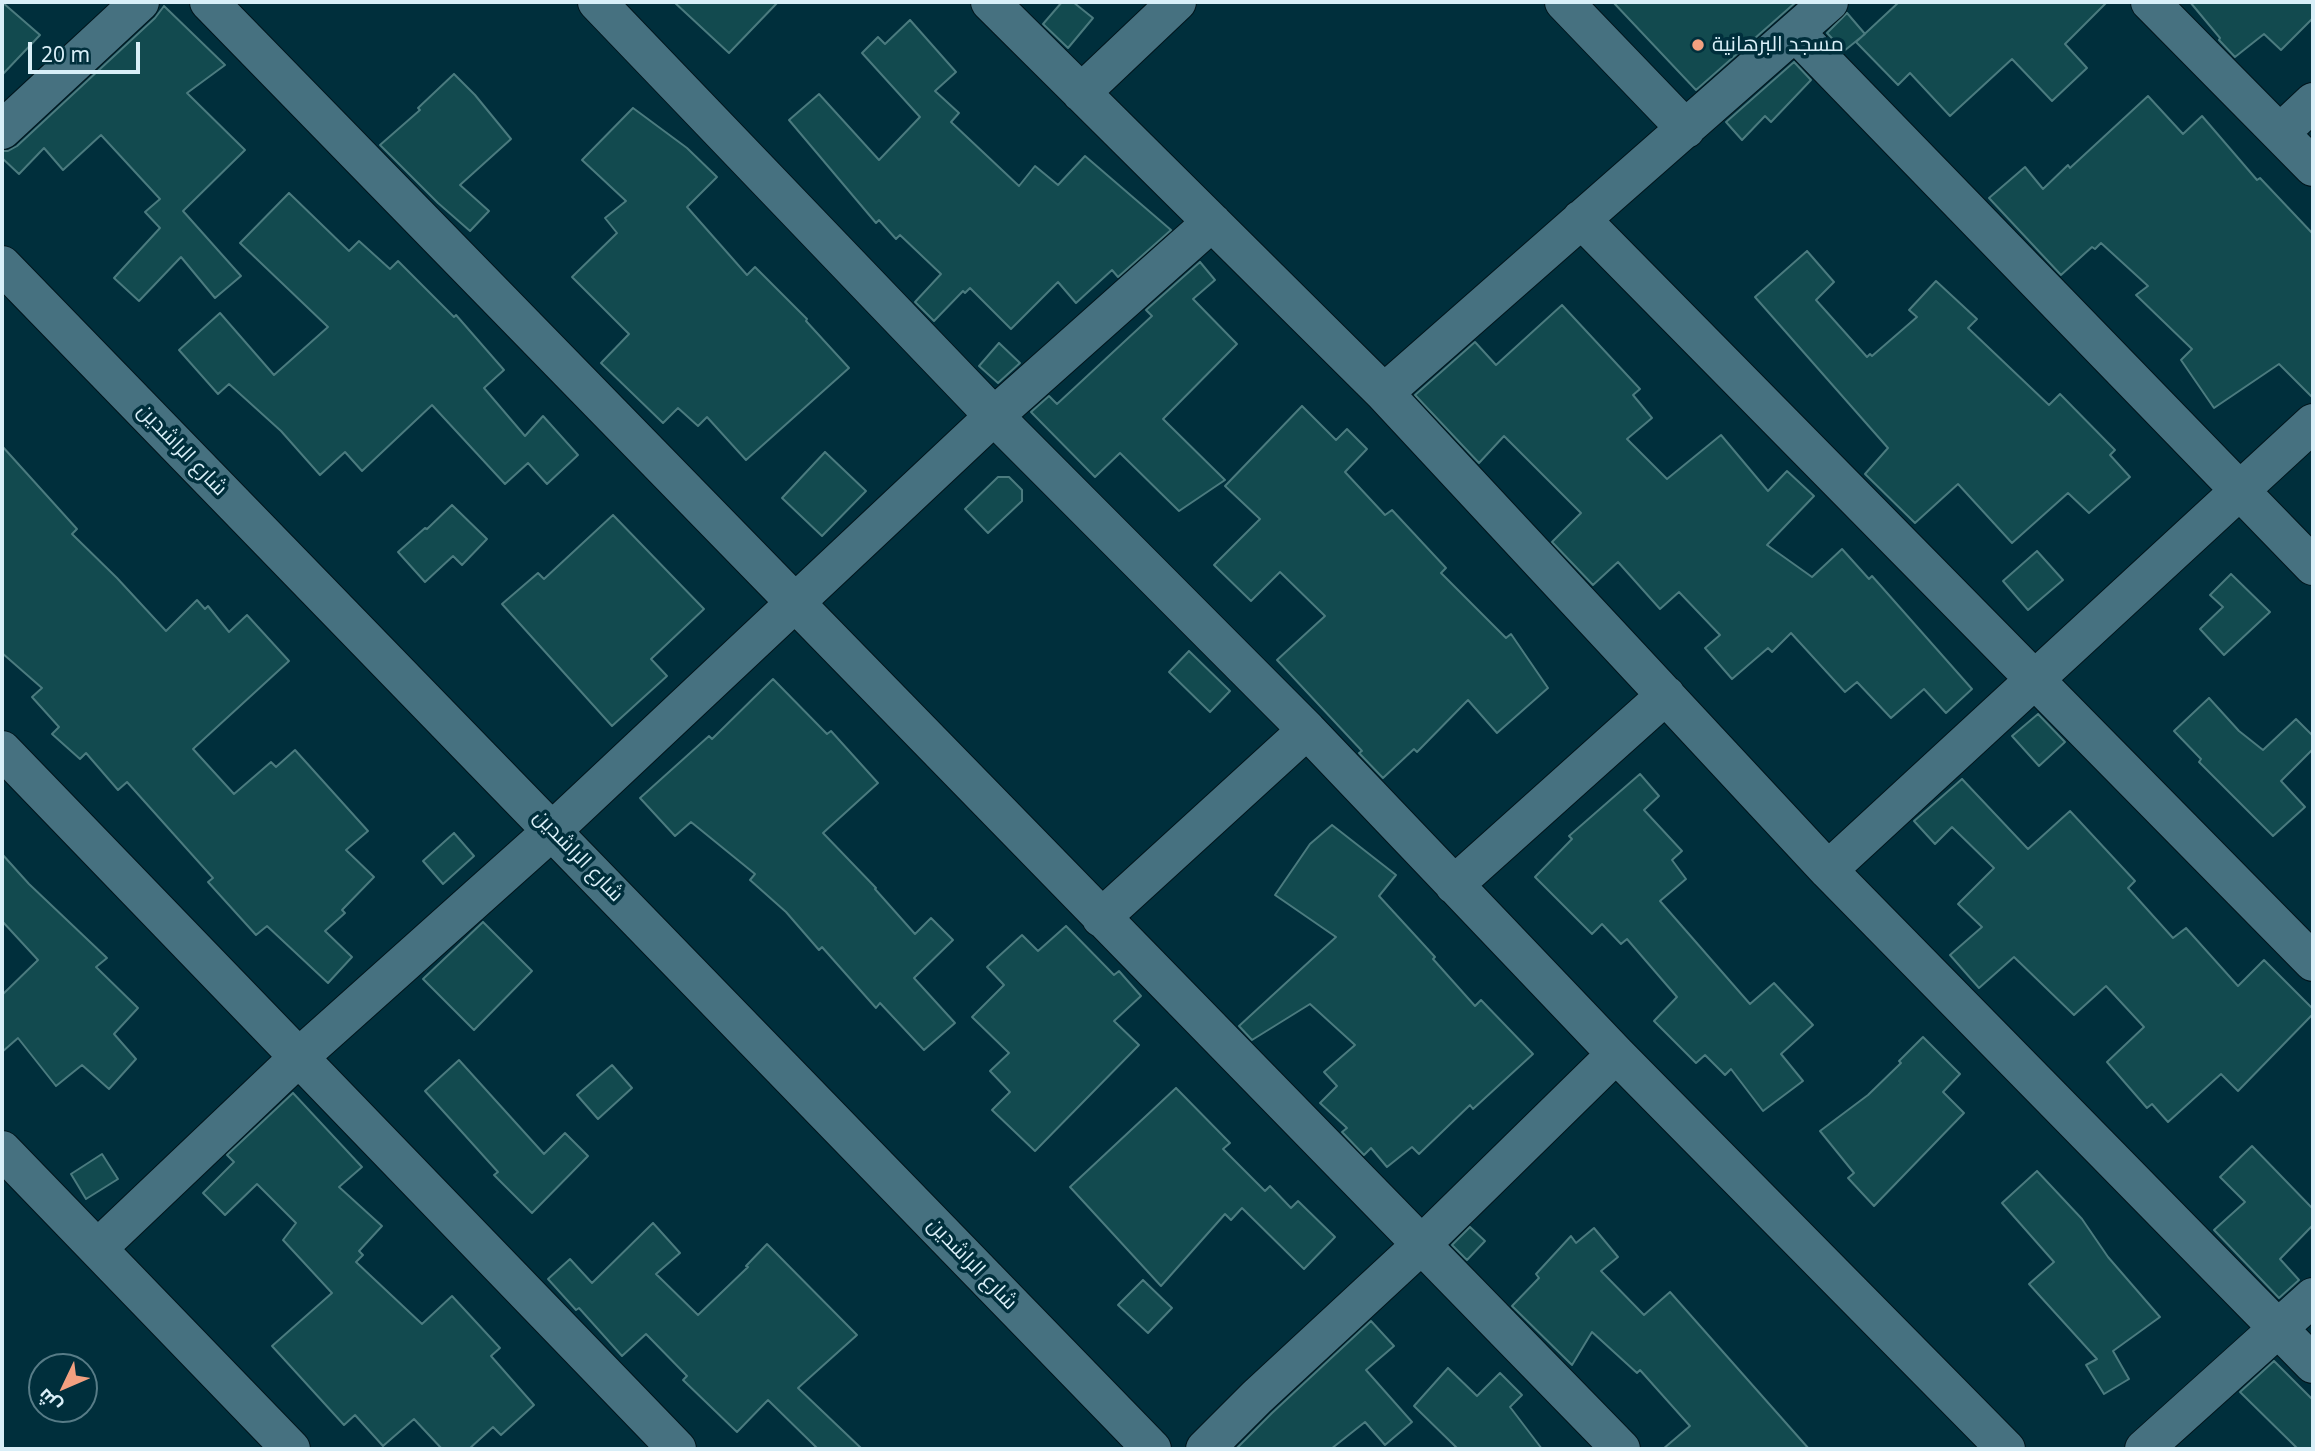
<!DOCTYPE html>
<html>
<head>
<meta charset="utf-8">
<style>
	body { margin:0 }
	#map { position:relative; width:2315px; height:1451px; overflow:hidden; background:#002f3c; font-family:"Noto Sans",Cairo,sans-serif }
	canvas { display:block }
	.frame { position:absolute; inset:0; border:4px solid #d9eff8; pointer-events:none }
	.north { position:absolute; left:28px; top:1353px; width:70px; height:70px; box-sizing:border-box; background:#002f3c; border:2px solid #577c87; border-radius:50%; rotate:226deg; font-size:19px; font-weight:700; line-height:28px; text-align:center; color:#d9eff8 }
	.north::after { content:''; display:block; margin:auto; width:24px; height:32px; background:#f2a080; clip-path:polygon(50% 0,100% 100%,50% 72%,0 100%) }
	.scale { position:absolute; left:28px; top:42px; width:112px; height:32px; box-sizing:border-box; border:4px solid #d9eff8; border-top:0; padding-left:9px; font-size:21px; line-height:24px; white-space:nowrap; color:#d9eff8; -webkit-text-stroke:5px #002f3c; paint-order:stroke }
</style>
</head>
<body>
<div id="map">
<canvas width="2315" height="1451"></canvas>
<div class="frame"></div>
<div class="north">ش</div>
<div class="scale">20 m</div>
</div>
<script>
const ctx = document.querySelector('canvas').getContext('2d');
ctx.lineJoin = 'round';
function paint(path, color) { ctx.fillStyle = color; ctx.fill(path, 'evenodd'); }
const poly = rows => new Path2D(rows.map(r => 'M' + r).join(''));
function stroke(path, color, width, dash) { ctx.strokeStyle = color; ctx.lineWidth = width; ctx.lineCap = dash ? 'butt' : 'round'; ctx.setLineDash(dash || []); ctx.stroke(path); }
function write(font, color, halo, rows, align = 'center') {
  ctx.font = font + ' "Noto Sans",Cairo,sans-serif'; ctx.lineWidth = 7; ctx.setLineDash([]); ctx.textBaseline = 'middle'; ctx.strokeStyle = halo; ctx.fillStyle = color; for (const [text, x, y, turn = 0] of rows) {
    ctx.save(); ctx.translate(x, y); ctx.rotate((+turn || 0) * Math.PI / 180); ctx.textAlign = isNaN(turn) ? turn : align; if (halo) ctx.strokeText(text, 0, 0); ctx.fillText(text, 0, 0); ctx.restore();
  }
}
const building = poly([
	[2,2,40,35,2,75,2,2],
	[674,2,778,2,729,53,674,2],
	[1062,2,1073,2,1093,18,1068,48,1043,24,1062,2],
	[1613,2,1796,2,1696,90,1613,2],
	[1899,2,2107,2,2065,44,2087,68,2052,101,2012,59,1950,116,1910,73,1898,85,1856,42,1899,2],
	[2190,2,2313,2,2313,18,2281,50,2264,34,2235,57,2219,40,2220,38,2190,2],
	[164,6,225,65,187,93,245,150,183,211,241,276,215,298,181,257,139,301,114,278,160,228,145,212,160,199,101,135,63,170,44,148,19,174,2,158,2,151,8,151,17,146,155,18,164,6],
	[1847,13,1865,34,1844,51,1827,33,1847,13],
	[910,20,956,72,935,91,959,113,951,122,1019,186,1035,166,1058,185,1085,156,1171,230,1118,277,1112,270,1076,303,1058,282,1011,329,970,288,965,293,963,291,934,321,915,302,941,274,900,235,896,239,879,220,876,223,789,120,819,94,879,160,920,117,862,53,878,37,885,44,910,20],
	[1794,62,1811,80,1771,122,1765,116,1742,140,1726,122,1794,62],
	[454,74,475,95,511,139,460,185,489,211,470,231,438,203,380,145,420,110,418,108,454,74],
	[2148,96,2183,134,2202,116,2257,180,2260,178,2313,234,2313,398,2279,364,2214,408,2181,360,2192,349,2136,295,2148,286,2101,243,2095,249,2092,247,2061,275,1989,198,2025,167,2043,189,2068,165,2070,168,2148,96],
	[633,108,687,148,717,177,687,207,747,275,755,267,807,319,806,321,849,368,746,460,707,417,698,426,678,408,663,423,601,363,629,334,572,277,617,233,605,218,626,201,582,160,633,108],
	[289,193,349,251,359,241,390,269,398,261,454,317,456,315,504,370,484,388,525,436,543,416,578,455,547,484,528,463,505,484,432,405,362,471,345,452,320,475,281,431,229,384,218,394,179,350,220,313,274,375,328,327,240,243,289,193],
	[1807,251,1834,282,1816,300,1867,357,1870,354,1872,356,1917,317,1909,310,1936,281,1977,319,1968,328,2049,405,2060,394,2115,450,2110,455,2130,477,2089,513,2068,493,2012,543,1958,484,1915,523,1865,474,1888,448,1755,297,1807,251],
	[1200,262,1215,280,1193,299,1237,344,1163,419,1225,480,1179,511,1120,453,1095,477,1031,412,1049,396,1057,404,1152,316,1146,310,1200,262],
	[1562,305,1640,389,1633,395,1652,418,1627,439,1667,479,1721,435,1768,491,1787,471,1814,496,1767,545,1812,577,1842,549,1869,579,1872,576,1972,689,1946,713,1924,689,1891,718,1857,682,1845,692,1791,633,1772,652,1768,648,1732,679,1705,648,1720,635,1679,592,1660,609,1618,562,1593,585,1552,542,1581,513,1504,436,1479,463,1415,395,1475,342,1496,365,1562,305],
	[999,343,1020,363,998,383,979,366,999,343],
	[1302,406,1336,440,1347,429,1367,449,1345,472,1385,515,1392,510,1446,568,1441,573,1506,638,1511,634,1548,688,1497,733,1468,700,1417,752,1414,749,1383,778,1359,753,1362,751,1277,660,1325,616,1280,572,1251,601,1214,565,1260,519,1225,486,1302,406],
	[2,446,77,529,72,534,117,578,166,631,197,600,205,609,208,606,229,632,247,615,289,661,193,749,234,794,271,762,276,767,295,750,368,831,346,850,374,877,342,910,345,913,325,931,352,957,328,983,267,926,256,935,208,882,213,878,127,782,118,790,86,753,80,759,52,734,59,727,32,697,42,688,2,653,2,446],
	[825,452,866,491,822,536,782,498,825,452],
	[998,477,1009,477,1022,490,1022,501,988,533,965,509,998,477],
	[452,505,487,539,462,565,453,556,425,582,398,552,425,528,427,529,452,505],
	[613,515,704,609,651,659,667,676,612,726,502,604,538,573,544,579,613,515],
	[2037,551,2063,580,2028,610,2003,581,2037,551],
	[2231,574,2270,612,2224,655,2200,629,2223,607,2210,595,2231,574],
	[1189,651,1230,691,1210,712,1169,672,1189,651],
	[773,679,827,734,831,731,878,783,823,833,876,888,875,889,915,934,931,918,953,940,914,978,955,1023,924,1050,880,1003,876,1008,822,947,819,950,786,912,750,880,755,874,691,822,675,836,640,798,709,736,712,739,773,679],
	[2209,698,2239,731,2263,750,2296,719,2313,736,2313,749,2281,781,2305,807,2273,836,2199,762,2201,759,2174,731,2209,698],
	[2038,714,2065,742,2039,766,2012,736,2038,714],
	[1640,774,1659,796,1644,810,1682,851,1672,860,1686,879,1660,901,1750,1004,1774,983,1813,1025,1781,1054,1803,1081,1763,1111,1731,1069,1725,1075,1705,1055,1696,1063,1654,1021,1677,997,1627,939,1621,944,1602,924,1592,934,1535,877,1572,839,1569,836,1640,774],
	[1962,779,2028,849,2070,811,2135,881,2128,888,2173,938,2186,928,2238,986,2264,960,2313,1009,2313,1014,2238,1091,2221,1074,2168,1122,2152,1104,2147,1108,2107,1062,2144,1027,2106,986,2074,1015,2014,957,1979,988,1950,955,1982,927,1958,904,1994,868,1952,827,1935,844,1914,821,1962,779],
	[1332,825,1396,875,1379,896,1435,957,1433,959,1475,1006,1481,1000,1533,1054,1473,1109,1470,1105,1419,1154,1412,1147,1387,1167,1371,1148,1364,1155,1342,1132,1347,1128,1320,1103,1337,1086,1324,1072,1355,1045,1310,1004,1252,1040,1239,1026,1336,937,1275,895,1310,844,1332,825],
	[454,833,474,856,443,884,423,861,454,833],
	[2,854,29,884,107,958,96,967,138,1008,114,1034,136,1059,109,1089,82,1065,56,1086,18,1038,2,1052,2,995,38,960,2,921,2,854],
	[483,922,532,971,474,1030,423,979,483,922],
	[1066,926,1114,975,1119,971,1141,996,1114,1021,1139,1045,1035,1151,992,1110,1010,1092,990,1071,1009,1053,972,1017,1004,985,987,967,1022,935,1038,951,1066,926],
	[1923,1037,1960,1074,1943,1092,1964,1113,1874,1206,1848,1178,1854,1173,1820,1131,1868,1095,1901,1063,1899,1061,1923,1037],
	[459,1060,544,1154,565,1133,588,1156,532,1213,494,1175,498,1172,425,1091,459,1060],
	[612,1065,632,1088,598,1119,577,1095,612,1065],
	[1176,1088,1230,1143,1223,1149,1265,1191,1270,1186,1291,1208,1298,1201,1335,1237,1304,1269,1242,1208,1231,1220,1225,1214,1161,1286,1070,1187,1176,1088],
	[293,1093,362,1167,339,1187,382,1226,359,1251,363,1255,356,1262,422,1324,452,1296,500,1348,491,1356,534,1405,501,1435,493,1427,469,1449,442,1449,414,1419,383,1446,355,1415,344,1425,272,1346,332,1293,283,1240,296,1223,257,1184,225,1215,203,1193,234,1162,227,1155,293,1093],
	[2252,1146,2313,1209,2313,1225,2280,1259,2299,1280,2279,1298,2214,1230,2245,1202,2220,1177,2252,1146],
	[102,1154,118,1179,86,1199,71,1174,102,1154],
	[2037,1171,2082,1219,2108,1257,2160,1317,2113,1351,2129,1379,2104,1394,2086,1365,2097,1359,2029,1284,2054,1262,2002,1203,2037,1171],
	[653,1223,680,1253,656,1274,698,1315,748,1267,746,1266,767,1244,857,1335,798,1388,862,1449,818,1449,768,1400,737,1432,683,1380,687,1376,646,1334,622,1356,579,1308,576,1310,548,1279,570,1259,592,1283,653,1223],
	[1470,1227,1485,1241,1467,1260,1452,1245,1470,1227],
	[1594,1228,1618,1257,1601,1271,1644,1315,1670,1292,1809,1449,1663,1449,1690,1426,1640,1370,1637,1373,1592,1332,1572,1365,1512,1306,1539,1278,1536,1274,1571,1236,1576,1243,1594,1228],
	[1143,1280,1172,1308,1148,1333,1118,1305,1143,1280],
	[1371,1321,1394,1346,1366,1370,1412,1422,1385,1445,1365,1422,1331,1449,1238,1449,1237,1448,1272,1413,1371,1321],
	[2274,1361,2313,1400,2313,1449,2298,1449,2240,1392,2274,1361],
	[1448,1368,1477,1396,1500,1373,1522,1395,1510,1407,1542,1449,1458,1449,1414,1406,1448,1368]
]);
paint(building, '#124a4f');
stroke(building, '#4b7b7f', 2);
const minor = poly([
	[209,2,1621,1449],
	[597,2,994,416,1307,730,1616,1054,2006,1449],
	[990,2,1384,393,1828,870,2313,1364],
	[1564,2,1686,129],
	[2150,2,2313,167],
	[1795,32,2313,566],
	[1081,93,1177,2],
	[2,130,140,2],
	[2280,133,2313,102],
	[1581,219,2313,962],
	[2,265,1152,1449],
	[1384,393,1829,2],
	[2,750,677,1449],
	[1828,870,2313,423],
	[1454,885,1666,695],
	[1101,918,1307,730],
	[2,1150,291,1449],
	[98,1248,298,1058,553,830,994,416,1212,222],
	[1205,1449,1257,1397,1420,1246,1616,1054],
	[2144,1449,2313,1297]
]);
stroke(minor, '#01151c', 40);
stroke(minor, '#467180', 38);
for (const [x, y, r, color] of [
	[1698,45,7,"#f2a080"]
]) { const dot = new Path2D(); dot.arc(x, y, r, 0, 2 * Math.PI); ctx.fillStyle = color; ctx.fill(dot); stroke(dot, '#002f3c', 2.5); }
write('21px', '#d9eff8', '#002f3c', [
	["مسجد البرهانية",1712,45]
], 'left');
write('21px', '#d9eff8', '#002f3c', [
	["شارع الراشدين",182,450,46],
	["شارع الراشدين",578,856,46],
	["شارع الراشدين",972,1264,46]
]);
</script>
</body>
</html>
